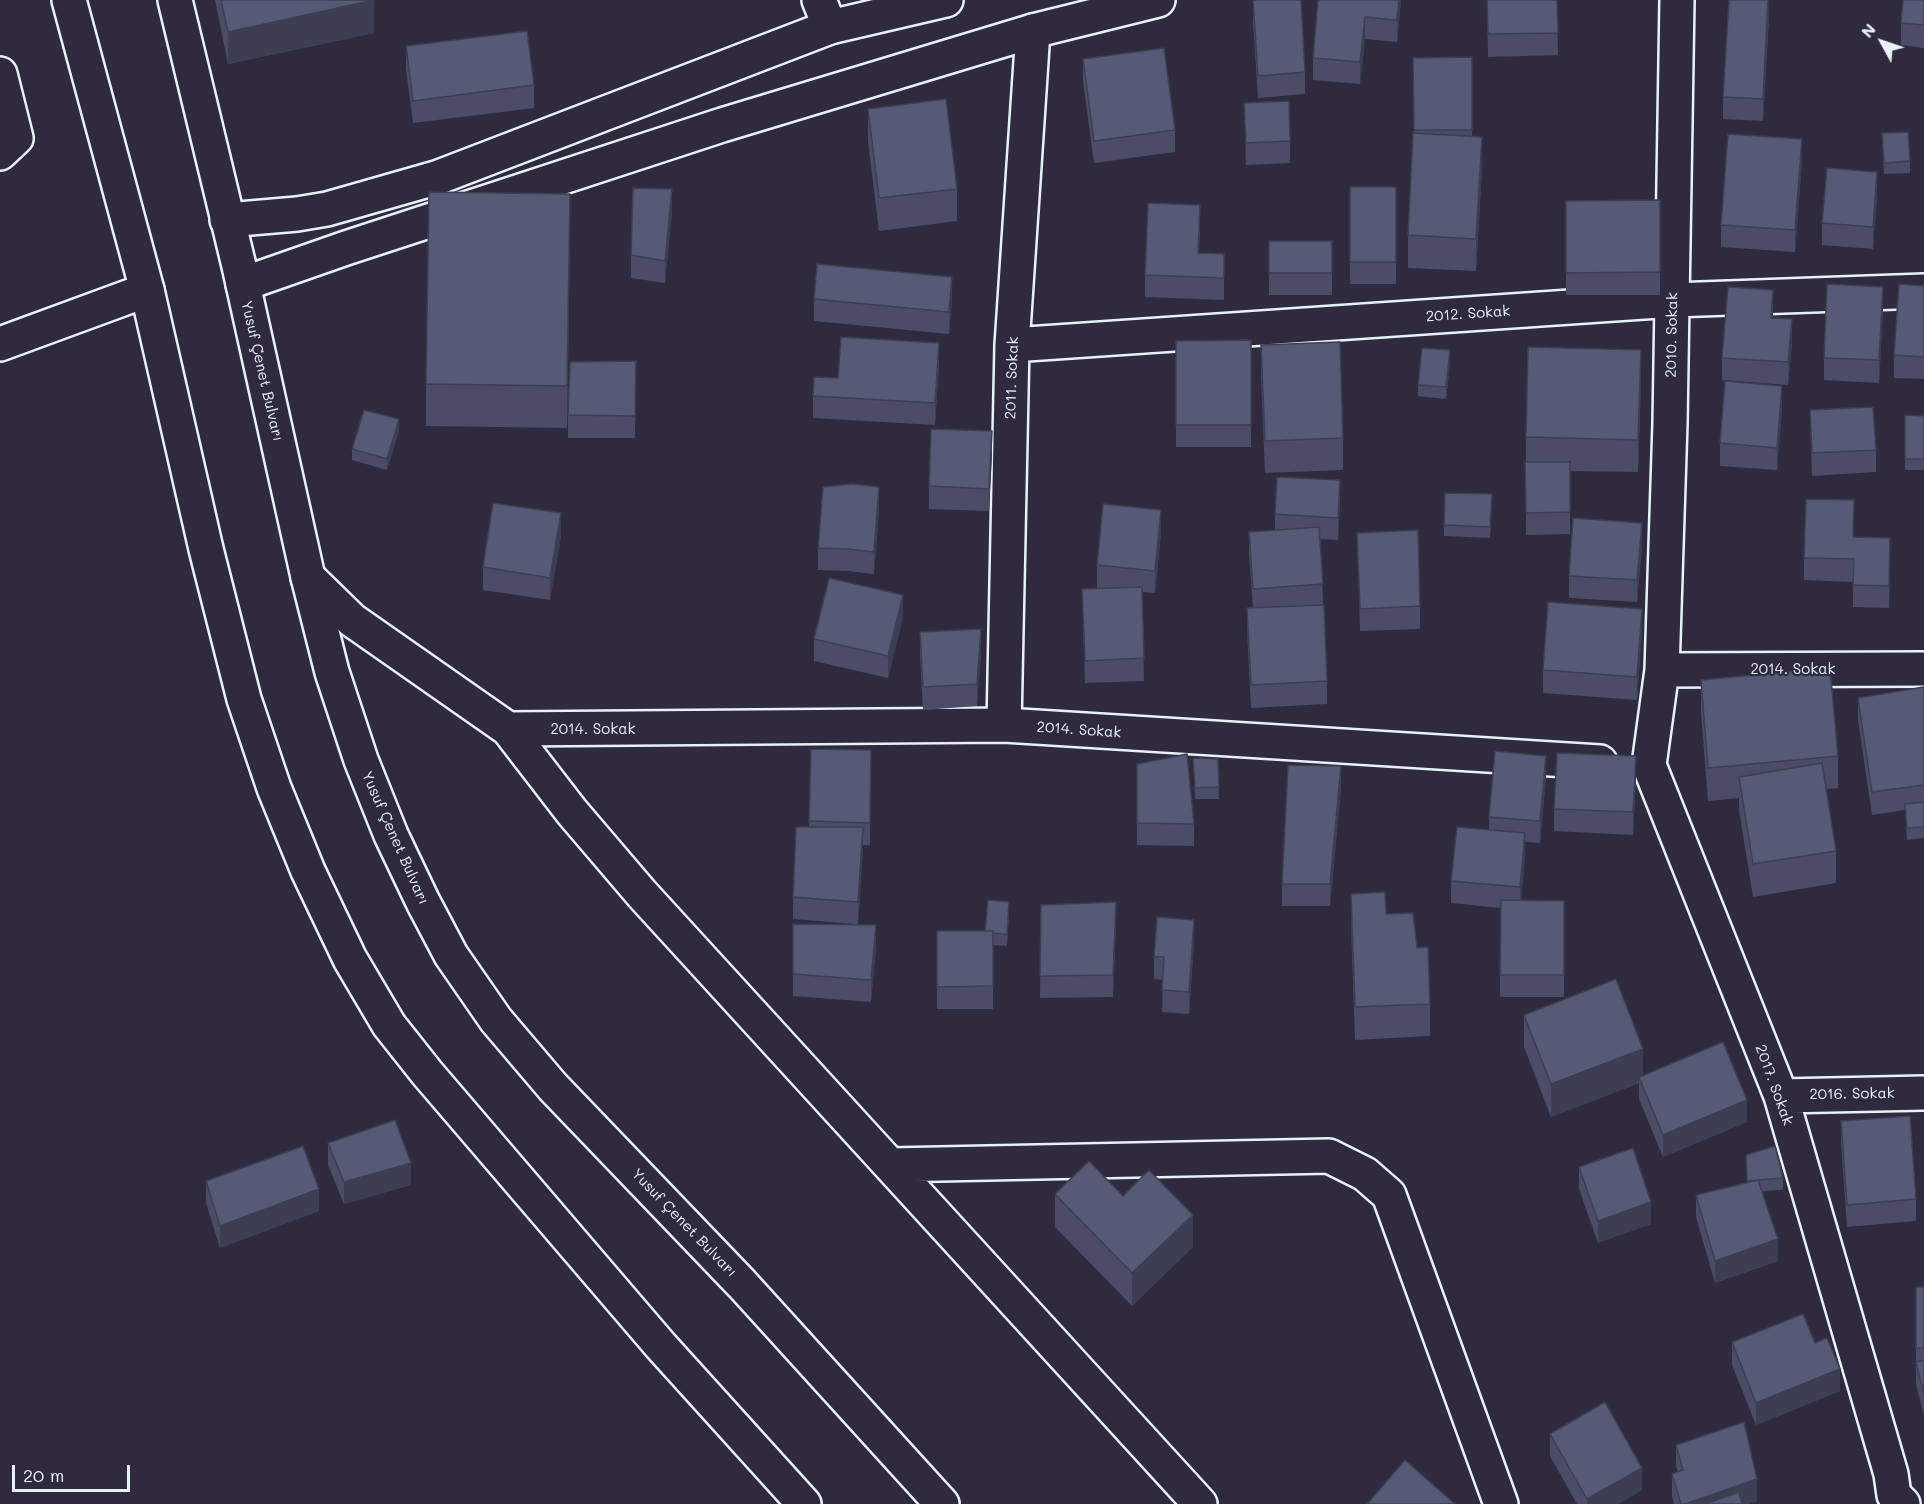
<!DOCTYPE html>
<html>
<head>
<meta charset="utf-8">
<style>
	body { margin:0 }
	#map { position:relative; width:1924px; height:1504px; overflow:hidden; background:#2f2a3d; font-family:Mali,sans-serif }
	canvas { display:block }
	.north { position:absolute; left:1852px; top:12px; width:60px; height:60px; -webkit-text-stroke:4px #2f2a3d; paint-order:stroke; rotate:310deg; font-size:16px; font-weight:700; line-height:24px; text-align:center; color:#e8f1f8 }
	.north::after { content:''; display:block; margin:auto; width:21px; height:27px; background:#e8f1f8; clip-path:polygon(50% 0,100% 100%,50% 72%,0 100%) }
	.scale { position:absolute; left:12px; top:1465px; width:118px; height:27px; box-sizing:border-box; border:3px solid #e8f1f8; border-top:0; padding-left:8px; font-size:18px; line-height:21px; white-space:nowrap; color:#e8f1f8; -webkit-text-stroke:4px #2f2a3d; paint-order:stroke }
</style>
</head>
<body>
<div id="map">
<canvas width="1924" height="1504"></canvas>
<div class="north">N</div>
<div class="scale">20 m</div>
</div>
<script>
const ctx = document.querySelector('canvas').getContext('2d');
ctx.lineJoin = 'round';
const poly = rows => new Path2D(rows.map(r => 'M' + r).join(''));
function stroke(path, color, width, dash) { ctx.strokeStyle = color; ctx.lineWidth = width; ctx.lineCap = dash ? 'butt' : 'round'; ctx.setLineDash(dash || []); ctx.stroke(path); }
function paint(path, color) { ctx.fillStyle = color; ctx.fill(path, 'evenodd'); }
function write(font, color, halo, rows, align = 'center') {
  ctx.font = font + ' Mali,sans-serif'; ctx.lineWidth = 4.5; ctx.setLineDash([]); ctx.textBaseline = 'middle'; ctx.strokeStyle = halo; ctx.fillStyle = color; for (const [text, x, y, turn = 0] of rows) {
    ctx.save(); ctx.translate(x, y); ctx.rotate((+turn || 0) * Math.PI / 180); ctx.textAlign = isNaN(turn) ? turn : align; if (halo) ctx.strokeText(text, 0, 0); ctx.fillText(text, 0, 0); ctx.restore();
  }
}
const minor = poly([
	[819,0,830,27],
	[1677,0,1670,423,1662,670,1649,765,1781,1096,1891,1474,1894,1495,1903,1504],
	[0,74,16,138,0,153],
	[0,344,147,290],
	[1012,345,1673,300,1924,291],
	[308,577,352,620,508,729,572,812,642,894,1200,1504],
	[1662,670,1924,669],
	[1004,725,1012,345,1033,31],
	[508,729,1004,725,1600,762],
	[1781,1096,1924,1093],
	[891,1165,1329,1156,1365,1174,1389,1195,1501,1504]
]);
const secondary = poly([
	[227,220,297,214,327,209,439,177,830,27,946,0],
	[243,284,346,248,722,125,1033,31,1158,0]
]);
const trunk = poly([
	[69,0,147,290,206,549,244,699,274,788,308,871,350,959,389,1025,427,1073,661,1346,804,1504],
	[175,0,239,266,308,577,332,672,361,760,391,835,423,902,451,955,496,1020,553,1087,742,1284,942,1504]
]);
stroke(minor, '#e8f1f8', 38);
stroke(secondary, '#e8f1f8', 38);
stroke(trunk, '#e8f1f8', 38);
stroke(minor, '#2f2a3d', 33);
stroke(secondary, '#2f2a3d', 33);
stroke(trunk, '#2f2a3d', 33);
paint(poly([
	[215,0,374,0,374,33,228,64],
	[1253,0,1305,72,1305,94,1258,98,1253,23],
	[1318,0,1401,0,1397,42,1365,39,1360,84,1313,80,1313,58],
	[1487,0,1557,0,1558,55,1488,57],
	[1924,0,1924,48,1901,45,1901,23],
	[1769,17,1763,121,1723,119,1723,97],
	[406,46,534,85,534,108,413,123,406,69],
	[1472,57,1472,136,1482,169,1476,271,1408,268,1408,235,1414,133,1413,58],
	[1083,59,1175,130,1175,152,1094,163,1083,81],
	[1244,103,1290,141,1290,163,1246,165],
	[868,109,957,189,957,221,879,231,868,141],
	[1882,133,1910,161,1910,173,1884,174],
	[1802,161,1795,252,1721,247,1721,225],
	[1350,187,1396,187,1396,284,1350,284],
	[1877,194,1873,249,1822,245,1822,223],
	[1660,200,1660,295,1566,295,1566,201],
	[672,211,665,283,631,278,631,255],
	[1200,228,1199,253,1224,254,1224,300,1145,297,1145,275],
	[570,236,567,428,426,426,426,384],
	[1269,241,1332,241,1332,295,1269,295],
	[1924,286,1924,379,1894,378,1894,355],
	[814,299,952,299,949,334,814,321],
	[1883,309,1879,383,1824,380,1824,358],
	[1773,312,1773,318,1792,342,1788,385,1722,380,1722,358],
	[1251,340,1251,447,1176,447,1176,341],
	[1261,345,1343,438,1343,470,1265,473,1261,378],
	[636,361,635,438,568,438,568,415],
	[1450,362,1446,399,1418,396,1418,385],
	[939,365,935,425,813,418,813,396,838,378],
	[1641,383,1638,472,1570,471,1570,534,1526,535,1526,437],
	[1782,408,1777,470,1720,466,1720,443],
	[1810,410,1876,450,1876,472,1812,476],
	[1905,415,1924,416,1924,470,1905,470],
	[399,431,387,470,352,460,352,449],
	[992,454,989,511,929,509,929,486],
	[1340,503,1338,540,1320,539,1327,681,1327,704,1251,708,1247,630,1247,608,1253,608,1249,554,1249,532,1275,530,1275,514],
	[1492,506,1490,538,1444,536,1444,525],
	[879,509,874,574,848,571,818,570,818,548],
	[1854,523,1853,537,1890,560,1889,608,1853,607,1853,582,1804,580,1804,558],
	[1161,532,1155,593,1142,592,1144,681,1085,683,1082,589,1107,588,1097,588,1097,565],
	[1357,533,1420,606,1420,629,1360,631],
	[561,536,550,600,483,590,483,567],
	[1642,545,1637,602,1569,598,1569,576],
	[903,617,888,678,814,661,814,639],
	[1642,631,1637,700,1543,693,1543,670],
	[920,632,981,651,977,706,923,710,920,654],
	[1701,680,1838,756,1838,788,1826,789,1836,851,1836,883,1753,897,1739,810,1739,798,1708,801,1701,713],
	[1924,687,1924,838,1907,840,1905,810,1872,815,1858,720,1858,698],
	[811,749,871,750,870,845,863,845,858,924,876,947,871,1002,793,996,793,924,854,924,793,919,793,897,809,827],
	[1193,758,1218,759,1219,799,1195,799],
	[1137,764,1194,824,1194,846,1137,845],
	[1546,778,1540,843,1525,842,1525,855,1521,900,1564,901,1564,997,1500,997,1500,908,1451,903,1451,881,1489,830,1489,817],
	[1636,778,1633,835,1554,831,1554,809],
	[1341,788,1330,906,1282,906,1282,884],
	[1351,894,1386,914,1417,948,1430,1004,1430,1036,1355,1040,1351,926],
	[1041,905,1116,924,1113,997,1040,998],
	[1009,913,1007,946,993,945,993,1009,937,1009,937,931,985,931],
	[1194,942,1189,1014,1162,1012,1163,980,1154,979,1154,957],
	[1524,1015,1643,1075,1747,1122,1663,1157,1639,1099,1639,1083,1551,1117,1524,1047],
	[1841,1121,1916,1199,1916,1221,1847,1227,1841,1143],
	[328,1143,411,1185,344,1204,328,1165],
	[1746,1155,1783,1178,1783,1190,1762,1191,1778,1261,1715,1283,1696,1217,1696,1195,1747,1182],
	[1579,1167,1651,1224,1598,1243,1579,1189],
	[206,1181,319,1211,220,1248,206,1203],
	[1055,1194,1123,1196,1193,1247,1132,1306,1055,1227],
	[1916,1287,1924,1287,1924,1416,1916,1384],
	[1732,1342,1815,1343,1840,1391,1756,1425,1732,1365],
	[1550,1434,1642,1490,1618,1504,1577,1504,1550,1456],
	[1676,1445,1757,1501,1748,1504,1674,1504,1672,1496,1672,1474,1678,1472,1676,1467]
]), '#4a4d65');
paint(poly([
	[374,0,374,33,228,64,228,32],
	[1399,0,1401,0,1397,42,1397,20],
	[1768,0,1769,17,1763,121,1763,99],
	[1365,17,1365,39,1360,84,1360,62],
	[1482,137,1482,169,1476,271,1476,239],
	[1802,139,1802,161,1795,252,1795,230],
	[1877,172,1877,194,1873,249,1873,227],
	[672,189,672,211,665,283,665,261],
	[570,194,570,236,567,428,567,386],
	[952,277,952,299,949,334,949,312],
	[1883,287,1883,309,1879,383,1879,360],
	[1773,290,1773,312,1771,340,1771,318],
	[1792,319,1792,342,1788,385,1788,362],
	[939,343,939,365,935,425,935,403],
	[1450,350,1450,362,1446,399,1446,387],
	[1641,350,1641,383,1638,472,1638,440],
	[1782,386,1782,408,1777,470,1777,448],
	[399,419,399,431,387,470,387,459],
	[992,431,992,454,989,511,989,489],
	[1340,480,1340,503,1338,540,1338,518],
	[879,487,879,509,874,574,874,552],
	[1161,510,1161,532,1155,593,1155,571],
	[561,513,561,536,550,600,550,578],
	[1642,523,1642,545,1637,602,1637,580],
	[1890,538,1890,560,1889,608,1889,586],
	[903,595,903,617,888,678,888,656],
	[1642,609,1642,631,1637,700,1637,677],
	[981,629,981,651,977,706,977,684],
	[1546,756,1546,778,1540,843,1540,821],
	[1636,756,1636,778,1633,835,1633,812],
	[1341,766,1341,788,1330,906,1330,884],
	[863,827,863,849,858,925,858,902],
	[1525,833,1525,855,1520,909,1520,887],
	[1009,902,1009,913,1007,946,1007,934],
	[1116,902,1116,924,1113,997,1113,975],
	[1194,920,1194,942,1189,1014,1189,992],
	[876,925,876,947,871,1002,871,980],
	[1643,1049,1643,1082,1639,1077,1639,1083,1551,1117,1551,1084],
	[1747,1100,1747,1122,1663,1157,1663,1135],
	[411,1163,411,1185,344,1204,344,1182],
	[319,1189,319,1211,220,1248,220,1226],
	[1651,1202,1651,1224,1598,1243,1598,1221],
	[1193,1215,1193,1247,1132,1306,1132,1273],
	[1778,1239,1778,1261,1715,1283,1715,1261],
	[1840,1369,1840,1391,1756,1425,1756,1403],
	[1642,1468,1642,1490,1618,1504,1587,1504,1587,1499],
	[1757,1479,1757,1501,1748,1504,1685,1504]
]), '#3c3f53');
const building = poly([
	[221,0,374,0,228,32,221,0],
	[1253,0,1301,0,1305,72,1258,76,1253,0],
	[1318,0,1399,0,1397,20,1365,17,1360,62,1313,58,1318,0],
	[1487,0,1557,0,1558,33,1488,34,1487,0],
	[1729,0,1768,0,1763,99,1723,97,1729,0],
	[1903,0,1924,0,1924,25,1901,23,1903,0],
	[527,31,534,85,413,101,406,46,527,31],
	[1164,48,1175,130,1094,141,1083,59,1164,48],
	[1472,57,1472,130,1414,130,1413,58,1472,57],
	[946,99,957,189,879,198,868,109,946,99],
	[1289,101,1290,141,1246,143,1244,103,1289,101],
	[1908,132,1910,161,1884,163,1882,133,1908,132],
	[1413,133,1482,137,1476,239,1408,235,1413,133],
	[1728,134,1802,139,1795,230,1721,225,1728,134],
	[1827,168,1877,172,1873,227,1822,223,1827,168],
	[1350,187,1396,187,1396,262,1350,262,1350,187],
	[633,188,672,189,665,261,631,255,633,188],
	[429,192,570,194,567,386,426,384,429,192],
	[1660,200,1660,272,1566,273,1566,201,1660,200],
	[1148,203,1200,205,1198,253,1224,254,1224,278,1145,275,1148,203],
	[1269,241,1332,241,1332,273,1269,273,1269,241],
	[817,264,952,277,949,312,814,299,817,264],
	[1827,284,1883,287,1879,360,1824,358,1827,284],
	[1899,284,1924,286,1924,357,1894,355,1899,284],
	[1728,287,1773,290,1771,318,1792,319,1788,362,1722,358,1728,287],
	[841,337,939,343,935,403,813,396,814,377,838,378,841,337],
	[1251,340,1251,425,1176,425,1176,341,1251,340],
	[1340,342,1343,438,1265,441,1261,345,1340,342],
	[1528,347,1641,350,1638,440,1526,437,1528,347],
	[1422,348,1450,350,1446,387,1418,385,1422,348],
	[636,361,635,416,568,415,570,362,636,361],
	[1725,381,1782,386,1777,448,1720,443,1725,381],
	[1873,407,1876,450,1812,453,1810,410,1873,407],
	[364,410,399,419,387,459,352,449,364,410],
	[1905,415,1924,416,1924,459,1905,459,1905,415],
	[931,429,992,431,989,489,929,486,931,429],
	[1525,462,1570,462,1570,512,1526,513,1525,462],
	[1277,477,1340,480,1338,518,1275,514,1277,477],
	[852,484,879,487,874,552,848,549,818,548,823,487,852,484],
	[1445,493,1492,494,1490,527,1444,525,1445,493],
	[1806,499,1854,500,1853,537,1890,538,1889,586,1853,585,1854,559,1804,558,1806,499],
	[493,503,561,513,550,578,483,567,493,503],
	[1103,504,1161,510,1155,571,1097,565,1103,504],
	[1573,518,1642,523,1637,580,1569,576,1573,518],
	[1319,527,1323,584,1253,589,1249,532,1319,527],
	[1418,530,1420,606,1360,609,1357,533,1418,530],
	[829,578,903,595,888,656,814,639,829,578],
	[1142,587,1144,658,1085,661,1082,589,1142,587],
	[1548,602,1642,609,1637,677,1543,670,1548,602],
	[1324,605,1327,681,1251,685,1247,608,1324,605],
	[981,629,977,684,923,687,920,632,981,629],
	[1830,668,1838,756,1708,768,1701,680,1830,668],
	[1924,687,1924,785,1872,792,1858,698,1924,687],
	[811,749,871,750,870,823,809,821,811,749],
	[1495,751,1546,756,1540,821,1489,817,1495,751],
	[1557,753,1636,756,1633,812,1554,809,1557,753],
	[1187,754,1194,824,1137,823,1137,764,1187,754],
	[1193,758,1218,759,1219,787,1195,788,1193,758],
	[1822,763,1836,851,1753,864,1739,777,1822,763],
	[1288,765,1341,766,1330,884,1282,884,1288,765],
	[1924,802,1924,827,1907,828,1905,804,1924,802],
	[796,827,863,827,858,902,793,897,796,827],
	[1457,827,1525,833,1520,887,1451,881,1457,827],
	[1385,892,1386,914,1413,913,1417,948,1428,947,1430,1004,1355,1007,1351,894,1385,892],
	[988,900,1009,902,1007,934,993,933,993,931,985,931,988,900],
	[1501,900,1564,901,1564,975,1500,975,1501,900],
	[1116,902,1113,975,1040,976,1041,905,1116,902],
	[1157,917,1194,920,1189,992,1162,990,1164,957,1154,957,1157,917],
	[793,924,876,925,871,980,793,974,793,924],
	[937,931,993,931,993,986,937,987,937,931],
	[1616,979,1643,1049,1551,1084,1524,1015,1616,979],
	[1723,1042,1747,1100,1663,1135,1639,1077,1723,1042],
	[1910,1116,1916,1199,1847,1205,1841,1121,1910,1116],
	[395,1120,411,1163,344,1182,328,1143,395,1120],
	[303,1146,319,1189,220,1226,206,1181,303,1146],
	[1775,1146,1783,1178,1758,1180,1747,1181,1746,1155,1775,1146],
	[1633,1148,1651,1202,1598,1221,1579,1167,1633,1148],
	[1089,1161,1123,1196,1149,1170,1193,1215,1132,1273,1055,1194,1089,1161],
	[1758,1180,1778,1239,1715,1261,1696,1195,1758,1180],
	[1916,1287,1924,1287,1924,1348,1916,1348,1916,1287],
	[1803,1314,1815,1343,1827,1338,1840,1369,1756,1403,1732,1342,1803,1314],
	[1924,1360,1924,1394,1916,1362,1924,1360],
	[1605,1402,1642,1468,1587,1499,1550,1434,1605,1402],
	[1744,1422,1757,1479,1685,1504,1681,1504,1672,1474,1683,1470,1676,1445,1744,1422],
	[1405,1460,1455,1504,1367,1504,1405,1460],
	[1739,1492,1742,1504,1705,1504,1739,1492]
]);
paint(building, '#565a76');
stroke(building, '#3c3f53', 1.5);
write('15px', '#e8f1f8', '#2f2a3d', [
	["2012. Sokak",1468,314,-4],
	["2010. Sokak",1672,335,-89],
	["Yusuf Çenet Bulvarı",262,371,77],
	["2011. Sokak",1012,378,-88],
	["2014. Sokak",1793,669],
	["2014. Sokak",593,729],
	["2014. Sokak",1079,730,4],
	["Yusuf Çenet Bulvarı",395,838,66],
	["2017. Sokak",1774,1085,70],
	["2016. Sokak",1852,1094,-1],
	["Yusuf Çenet Bulvarı",684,1223,46]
]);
</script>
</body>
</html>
